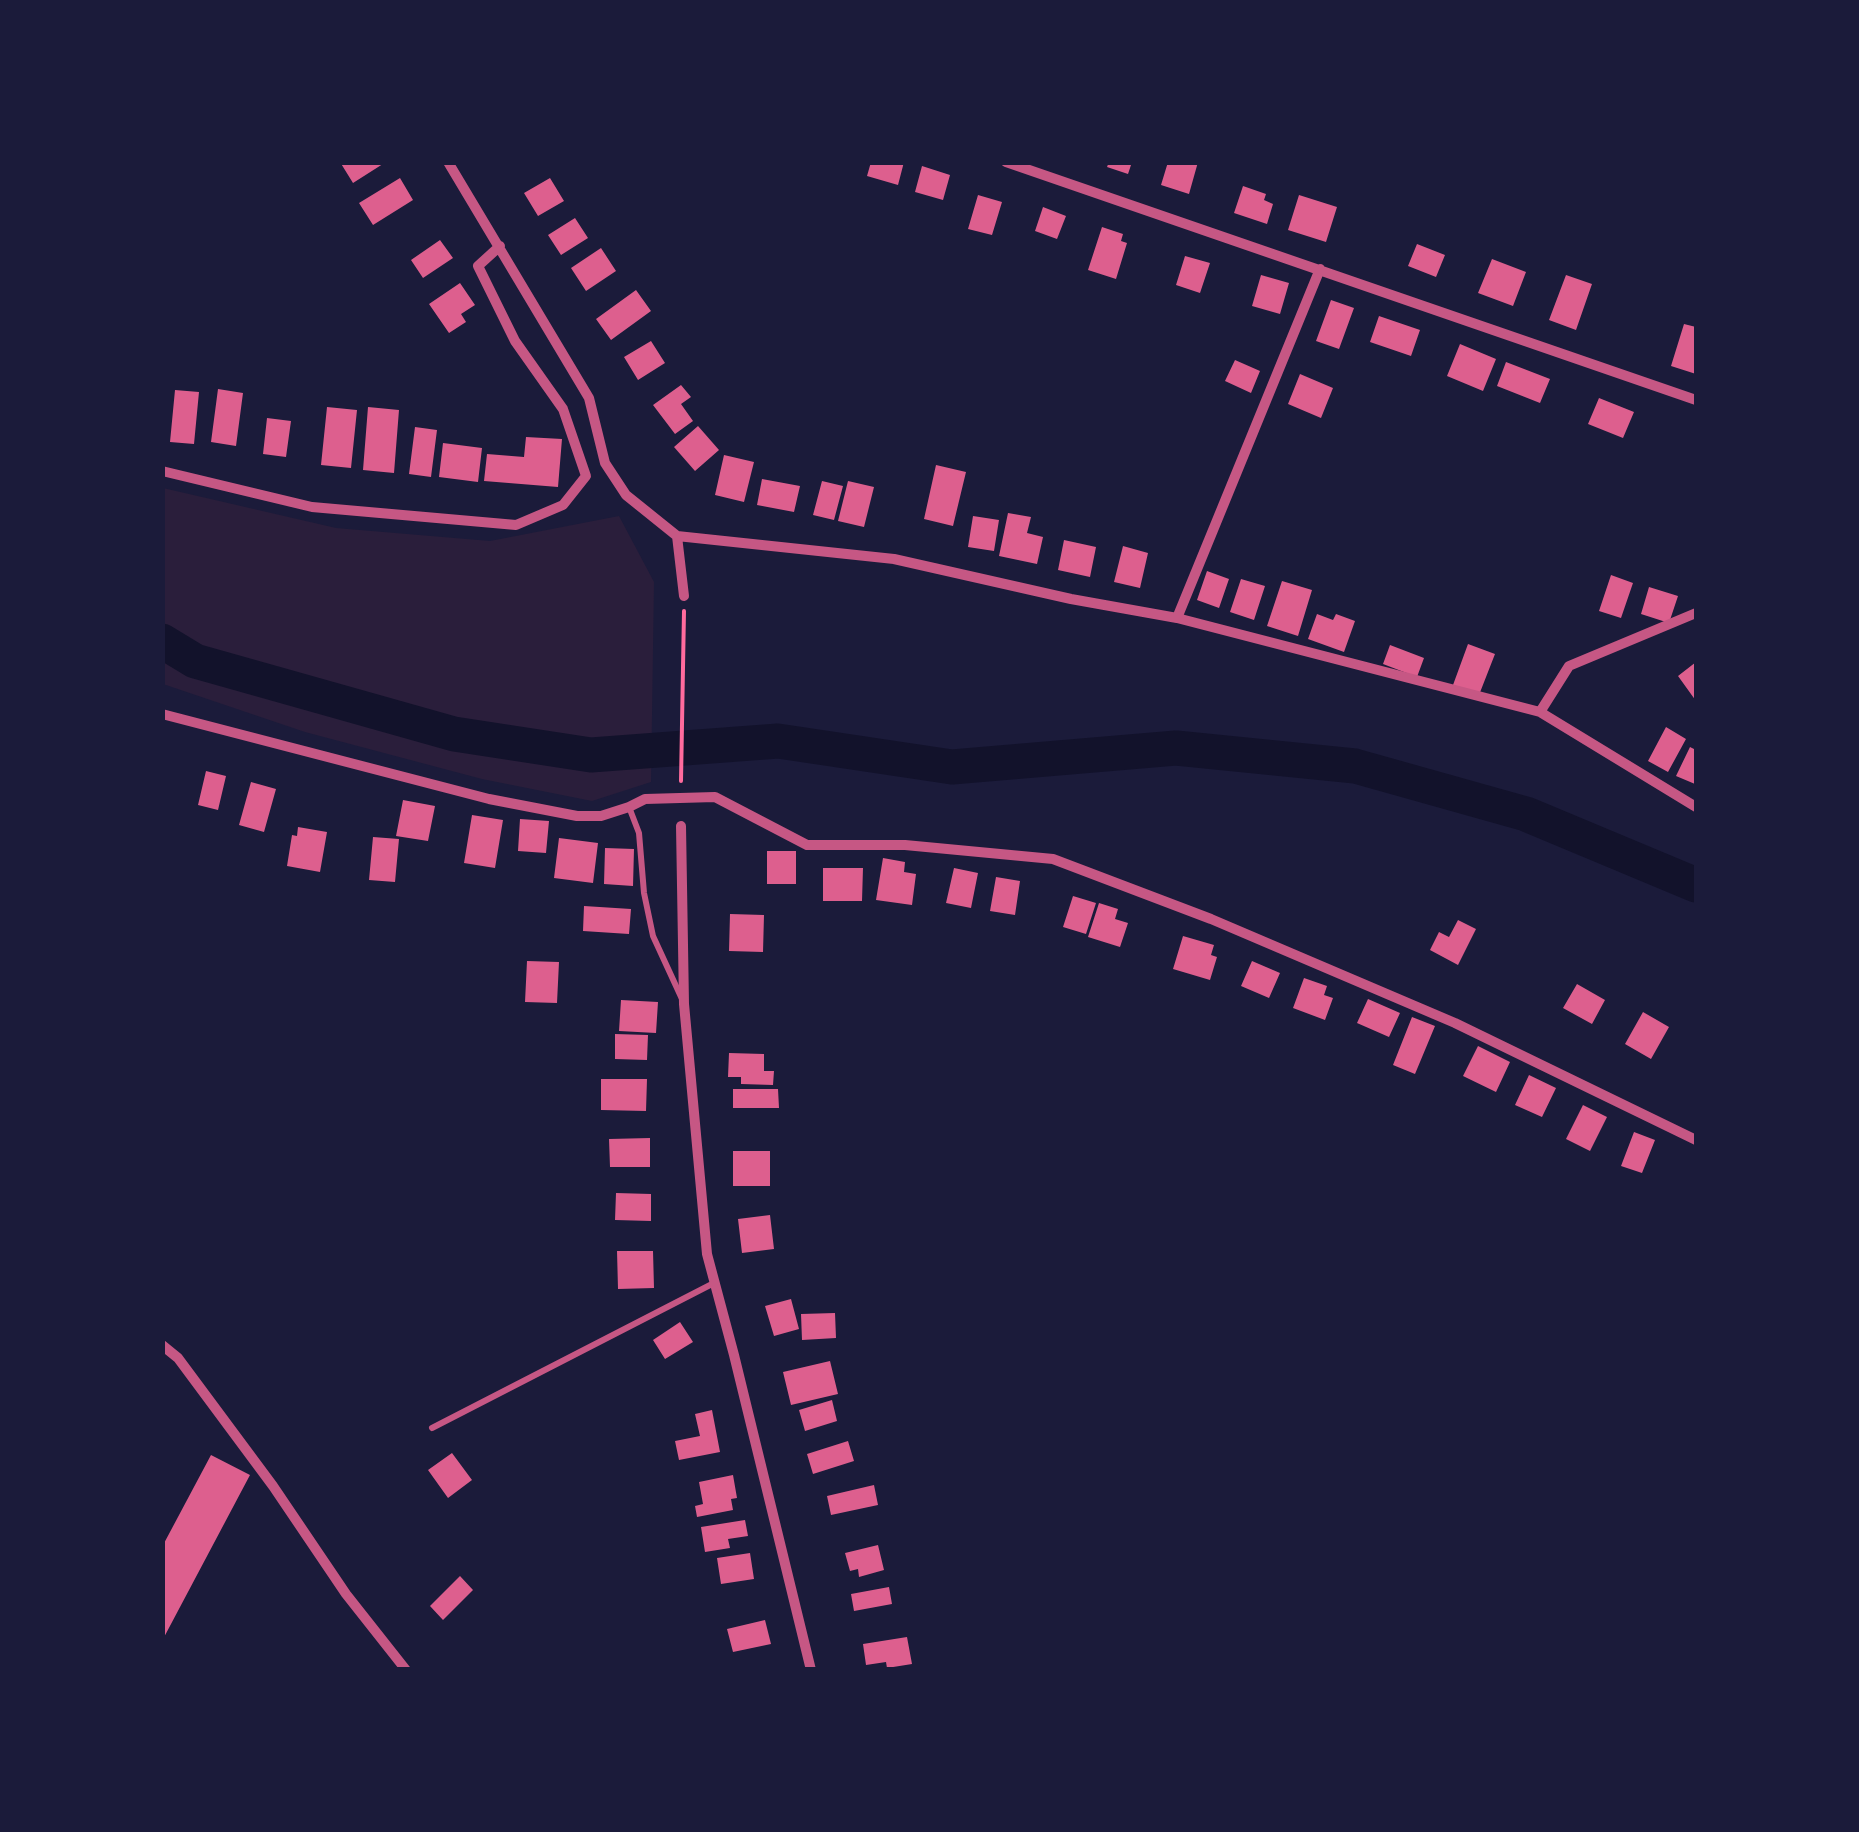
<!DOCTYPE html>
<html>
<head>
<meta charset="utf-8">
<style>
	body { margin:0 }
	#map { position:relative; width:1859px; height:1832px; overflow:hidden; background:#1b1b3a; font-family:Raleway,sans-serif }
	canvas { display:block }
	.frame { position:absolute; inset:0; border:165px solid #1b1b3a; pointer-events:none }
</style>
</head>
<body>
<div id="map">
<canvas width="1859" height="1832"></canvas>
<div class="frame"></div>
</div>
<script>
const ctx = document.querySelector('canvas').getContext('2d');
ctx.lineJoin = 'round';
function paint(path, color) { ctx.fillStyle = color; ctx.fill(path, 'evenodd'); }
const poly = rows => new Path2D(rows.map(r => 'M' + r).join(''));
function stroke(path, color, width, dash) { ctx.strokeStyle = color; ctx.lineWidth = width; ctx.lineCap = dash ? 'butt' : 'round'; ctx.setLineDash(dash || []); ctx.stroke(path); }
paint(poly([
	[163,488,336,528,490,541,619,516,654,582,651,782,592,801,482,779,305,732,163,684]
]), '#2a1e3b');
stroke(poly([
	[162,641,195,661,454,734,591,755,778,741,952,767,1176,748,1355,766,1526,814,1696,885]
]), '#12122b', 35);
paint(poly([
	[340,162,386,162,353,183],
	[871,162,904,162,898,185,867,176],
	[1109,162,1132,162,1128,174,1107,167],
	[1168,162,1198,162,1189,194,1161,185],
	[922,166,950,175,943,200,915,192],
	[400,178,413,200,373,225,359,203],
	[550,178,564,201,538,216,524,193],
	[1243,186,1266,194,1264,200,1273,204,1267,224,1234,213],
	[978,195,1002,202,992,235,968,229],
	[1299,195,1337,207,1326,242,1288,230],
	[1043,207,1066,216,1057,239,1035,231],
	[575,218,588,238,561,255,548,235],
	[1102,227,1123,234,1121,241,1127,243,1116,279,1088,270],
	[440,240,453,258,423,278,411,260],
	[1417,244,1445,255,1436,277,1408,266],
	[601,248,616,271,586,291,571,268],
	[1185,256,1210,263,1200,293,1176,285],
	[1492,259,1526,272,1513,306,1478,293],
	[1261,275,1289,283,1280,314,1252,306],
	[1566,275,1592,284,1576,330,1549,320],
	[460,283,475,305,461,314,466,322,449,333,429,304],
	[636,290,651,311,611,340,596,319],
	[1331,300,1354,308,1339,349,1316,341],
	[1379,316,1420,330,1411,356,1370,342],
	[1684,324,1696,327,1696,374,1671,366],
	[651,341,665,363,638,380,624,357],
	[1460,344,1496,359,1483,391,1447,376],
	[1235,360,1260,371,1251,393,1225,381],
	[1506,362,1550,379,1540,403,1497,386],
	[1300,374,1333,388,1321,418,1288,404],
	[681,385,691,397,681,404,693,421,675,434,653,405],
	[218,389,243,393,236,446,211,442],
	[175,390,199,392,194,444,170,442],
	[1599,398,1634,412,1623,438,1588,424],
	[327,407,357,410,351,468,321,465],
	[368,407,399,410,394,473,363,470],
	[267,418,291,421,286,457,263,454],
	[698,426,719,450,695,471,674,447],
	[415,427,437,430,431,477,409,474],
	[526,437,562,439,558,487,484,481,487,454,524,457],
	[443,443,482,448,478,482,439,477],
	[724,455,754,462,744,502,715,495],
	[936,465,966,472,953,526,924,519],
	[762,479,800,486,794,512,757,505],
	[822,481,843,486,834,520,813,515],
	[848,481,874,487,864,527,838,521],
	[1008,513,1031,517,1027,533,1043,537,1037,564,999,556],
	[973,516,999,520,994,551,968,547],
	[1064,540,1096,547,1090,577,1058,570],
	[1123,546,1148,553,1140,588,1114,582],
	[1207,571,1229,579,1219,608,1197,600],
	[1611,575,1633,583,1621,618,1599,611],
	[1241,579,1265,586,1254,620,1230,612],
	[1282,581,1312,590,1298,636,1267,626],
	[1649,587,1678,596,1669,623,1641,614],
	[1317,614,1333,620,1336,614,1355,621,1344,652,1308,639],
	[1468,644,1495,654,1479,695,1453,685],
	[1390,645,1424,658,1417,677,1383,664],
	[1696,662,1696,701,1678,676],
	[1666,727,1686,739,1668,772,1648,761],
	[1690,747,1696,750,1695,784,1676,776],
	[206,771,226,776,218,810,198,805],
	[251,782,276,789,264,832,239,825],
	[403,800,435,806,428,841,396,836],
	[472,815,503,820,495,868,464,863],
	[520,819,549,821,546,853,518,851],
	[298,827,327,832,320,872,287,866,292,835,297,836],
	[373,837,399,839,395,882,369,880],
	[559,838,598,843,593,883,554,878],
	[605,848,634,849,633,886,604,884],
	[767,851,796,851,796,884,767,884],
	[883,858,905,862,904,872,916,874,912,905,876,900],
	[823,868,863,868,862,901,823,901],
	[954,868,978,873,971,908,946,903],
	[996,877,1020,881,1015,915,990,911],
	[1073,896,1096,903,1086,934,1063,927],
	[1099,903,1118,909,1115,919,1128,923,1120,947,1088,937],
	[584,906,631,909,629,934,583,931],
	[730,914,764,915,763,952,729,951],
	[1458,920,1476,929,1458,965,1430,950,1439,932,1449,937],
	[1183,936,1214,945,1211,955,1217,957,1210,980,1173,969],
	[527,961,559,962,557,1003,525,1002],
	[1252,961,1280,973,1269,998,1241,986],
	[1304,978,1327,986,1324,995,1333,998,1325,1020,1293,1008],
	[1577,984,1605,1000,1592,1024,1563,1008],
	[1368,999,1400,1013,1389,1037,1357,1023],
	[621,1000,658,1002,656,1033,619,1031],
	[1643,1012,1669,1027,1651,1059,1625,1044],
	[1412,1017,1435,1026,1415,1074,1393,1065],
	[615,1034,648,1035,647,1060,615,1059],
	[1478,1046,1510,1062,1496,1092,1463,1076],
	[729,1053,764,1054,764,1071,774,1071,773,1085,741,1084,741,1077,728,1077],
	[1529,1075,1556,1088,1542,1117,1515,1105],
	[601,1079,647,1079,646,1111,601,1110],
	[733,1089,778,1089,779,1108,733,1108],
	[1583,1105,1607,1117,1590,1151,1566,1139],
	[1634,1132,1655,1140,1642,1173,1621,1166],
	[650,1138,650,1167,610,1167,609,1139],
	[733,1151,770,1151,770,1186,733,1186],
	[616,1193,651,1194,651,1221,615,1220],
	[770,1215,774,1249,742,1253,738,1219],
	[617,1251,653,1251,654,1288,618,1289],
	[791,1299,799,1329,774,1336,765,1306],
	[835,1313,836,1338,802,1340,801,1314],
	[680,1322,693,1342,665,1359,653,1340],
	[830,1361,838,1394,791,1405,783,1372],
	[832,1400,837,1421,805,1431,799,1410],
	[712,1410,720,1452,679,1460,675,1441,700,1436,695,1414],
	[848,1441,854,1461,813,1474,807,1454],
	[452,1453,472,1480,448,1498,428,1470],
	[211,1455,250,1475,162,1641,162,1547],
	[733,1475,737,1498,731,1499,733,1510,697,1517,695,1506,703,1504,699,1482],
	[874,1485,878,1505,831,1515,827,1496],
	[745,1520,748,1536,728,1539,730,1548,705,1552,701,1527],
	[878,1545,884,1570,859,1577,858,1569,850,1571,845,1553],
	[750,1553,754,1579,721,1584,717,1558],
	[460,1576,473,1590,443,1620,430,1606],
	[889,1587,892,1604,854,1611,851,1594],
	[765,1620,771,1644,733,1652,727,1629],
	[907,1637,912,1664,887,1668,886,1662,866,1665,863,1644]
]), '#dd5f8e');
stroke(poly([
	[681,781,684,611]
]), '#ff6b9d', 4);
stroke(poly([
	[629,807,639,833,644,893,653,936,682,999],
	[432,1428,714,1283]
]), '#c65784', 6);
stroke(poly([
	[448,162,589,398,605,463,626,495,677,536],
	[1006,162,1696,400],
	[162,471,312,507,516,525,563,505,586,476,563,409,515,341,478,266,500,246],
	[677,536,894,559,1071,599,1177,618,1540,712,1696,807],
	[677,536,684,596],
	[1177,618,1320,269],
	[1540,712,1569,666,1696,613],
	[162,714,489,799,577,816,601,816,629,807,645,799,715,797,807,845,905,845,1053,859,1211,919,1455,1023,1696,1140],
	[681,826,684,1004,707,1254,734,1355,811,1670],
	[162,1345,178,1358,273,1486,346,1594,406,1670]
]), '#c65784', 10);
</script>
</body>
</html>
